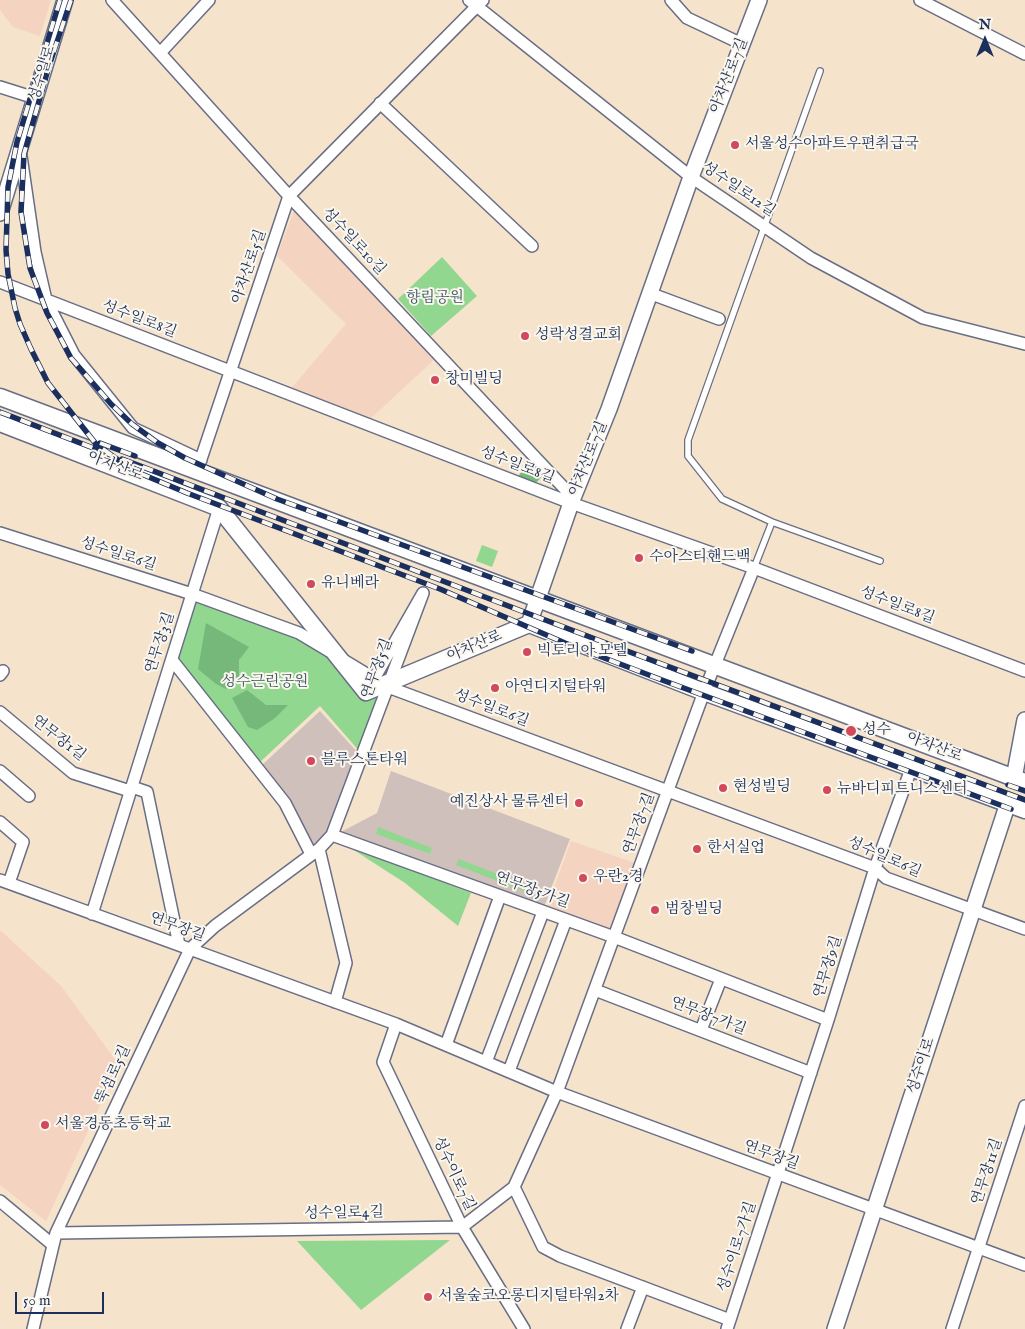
<!DOCTYPE html>
<html>
<head>
<meta charset="utf-8">
<style>
	body { margin:0 }
	#map { position:relative; width:1025px; height:1329px; overflow:hidden; background:#f6e3cb; font-family:"IM FELL English",serif }
	canvas { display:block }
	.north { position:absolute; left:960px; top:15px; width:50px; height:50px; -webkit-text-stroke:4px #fbf7ec; paint-order:stroke; rotate:0deg; font-size:14px; font-weight:700; line-height:20px; text-align:center; color:#1b2f5e }
	.north::after { content:''; display:block; margin:auto; width:18px; height:22px; background:#1b2f5e; clip-path:polygon(50% 0,100% 100%,50% 72%,0 100%) }
	.scale { position:absolute; left:15px; top:1292px; width:89px; height:22px; box-sizing:border-box; border:2px solid #1b2f5e; border-top:0; padding-left:6px; font-size:15px; line-height:18px; white-space:nowrap; color:#1b2f5e; -webkit-text-stroke:4px #fbf7ec; paint-order:stroke }
</style>
</head>
<body>
<div id="map">
<canvas width="1025" height="1329"></canvas>
<div class="north">N</div>
<div class="scale">50 m</div>
</div>
<script>
const ctx = document.querySelector('canvas').getContext('2d');
ctx.lineJoin = 'round';
function paint(path, color) { ctx.fillStyle = color; ctx.fill(path, 'evenodd'); }
const poly = rows => new Path2D(rows.map(r => 'M' + r).join(''));
function stroke(path, color, width, dash) { ctx.strokeStyle = color; ctx.lineWidth = width; ctx.lineCap = dash ? 'butt' : 'round'; ctx.setLineDash(dash || []); ctx.stroke(path); }
function write(font, color, halo, rows, align = 'center') {
  ctx.font = font + ' "IM FELL English","Noto Serif KR",serif'; ctx.lineWidth = 4; ctx.setLineDash([]); ctx.textBaseline = 'middle'; ctx.strokeStyle = halo; ctx.fillStyle = color; for (const [text, x, y, turn = 0] of rows) {
    ctx.save(); ctx.translate(x, y); ctx.rotate((+turn || 0) * Math.PI / 180); ctx.textAlign = isNaN(turn) ? turn : align; if (halo) ctx.strokeText(text, 0, 0); ctx.fillText(text, 0, 0); ctx.restore();
  }
}
paint(poly([
	[0,0,51,0,40,36,13,27,0,10],
	[295,208,437,357,369,420,289,391,346,324,277,256],
	[571,841,638,864,613,934,546,910],
	[0,930,61,986,119,1065,46,1221,0,1185]
]), '#f4d3c0');
paint(poly([
	[320,711,359,754,329,831,313,849,261,766],
	[391,771,570,839,544,907,339,833,377,813]
]), '#d0c0bc');
paint(poly([
	[442,257,477,296,431,336,398,299],
	[482,545,498,551,492,567,476,561],
	[196,602,297,638,383,688,360,752,320,706,259,763,178,659],
	[378,827,432,848,430,854,376,834],
	[346,845,471,893,458,926,405,883],
	[459,859,531,887,529,893,456,865],
	[450,1240,361,1310,297,1241]
]), '#92d790');
paint(poly([
	[530,460,544,474,535,484,517,478],
	[206,623,249,647,239,660,239,682,226,689,216,684,198,669],
	[247,690,266,705,288,705,275,718,257,730,248,727,232,698]
]), '#75b87a');
const service = poly([
	[820,71,688,440,688,456,722,499,772,522,880,561],
	[754,568,772,522]
]);
const minor = poly([
	[112,0,289,196,565,489,571,503],
	[469,0,691,177,811,258,923,318,1025,344],
	[671,0,687,18,742,44],
	[920,0,1025,54],
	[160,53,209,0],
	[0,87,35,98],
	[380,103,532,246],
	[20,149,35,252,46,300,74,355,133,428,201,460],
	[0,282,571,503,754,568,1025,671],
	[649,293,719,319],
	[197,471,289,196,483,0],
	[0,533,192,594,299,633,329,651],
	[172,660,285,803,311,854],
	[345,661,388,687,875,868,886,878,1025,929],
	[0,675,3,671],
	[0,712,73,773,130,791],
	[0,771,29,796],
	[132,787,147,792,179,945],
	[0,822,23,842,9,883],
	[332,835,614,937,828,1020],
	[319,849,346,963,335,1002],
	[0,880,396,1024,557,1092,1025,1265],
	[92,914,219,508],
	[595,990,811,1073],
	[396,1024,383,1062,462,1227,524,1329],
	[701,1030,721,979],
	[446,1045,500,896],
	[486,1062,543,912],
	[509,1071,566,920],
	[514,1187,543,1247,560,1256,730,1320],
	[0,1201,53,1245],
	[56,1233,462,1227,514,1187,557,1092,704,692,754,568],
	[33,1329,56,1233,190,949,215,926,319,849,332,835,423,593,371,684],
	[627,1329,643,1287],
	[727,1329,828,1020,875,868,911,769],
	[952,1329,1025,1106]
]);
const tertiary = poly([
	[0,213,65,0],
	[529,624,571,503,609,409,691,177,759,0],
	[1014,778,1025,720],
	[835,1329,1008,803]
]);
const secondary = poly([
	[0,397,1025,782],
	[0,423,219,508,366,692,529,624,704,692,1025,810]
]);
stroke(service, '#686e84', 8);
stroke(minor, '#686e84', 14);
stroke(tertiary, '#686e84', 18);
stroke(secondary, '#686e84', 19);
stroke(service, '#fff', 5.5);
stroke(minor, '#fff', 11);
stroke(tertiary, '#fff', 15);
stroke(secondary, '#fff', 16);
const rail = poly([
	[60,0,17,142,8,187,6,250,8,274,15,308,20,324,31,349,48,383,96,444,132,470,187,493,440,589,565,643,662,680,1011,809],
	[71,0,49,66,24,154,21,212,30,268,47,313,71,358,111,404,132,424,158,443,185,458,277,499,692,651],
	[0,412,101,451],
	[100,443,135,456],
	[122,459,611,645,1025,800],
	[1008,785,1025,791]
]);
stroke(rail, '#1b2f5e', 5.5);
stroke(rail, '#fbf7ec', 4, [11]);
for (const [x, y, r, color] of [
	[735,145,5,"#d1495b"],
	[525,336,5,"#d1495b"],
	[435,380,5,"#d1495b"],
	[639,558,5,"#d1495b"],
	[311,584,5,"#d1495b"],
	[527,652,5,"#d1495b"],
	[495,688,5,"#d1495b"],
	[851,731,6,"#d1495b"],
	[311,761,5,"#d1495b"],
	[723,788,5,"#d1495b"],
	[827,790,5,"#d1495b"],
	[579,803,5,"#d1495b"],
	[697,849,5,"#d1495b"],
	[583,878,5,"#d1495b"],
	[655,910,5,"#d1495b"],
	[45,1125,5,"#d1495b"],
	[428,1297,5,"#d1495b"]
]) { const dot = new Path2D(); dot.arc(x, y, r, 0, 2 * Math.PI); ctx.fillStyle = color; ctx.fill(dot); stroke(dot, '#fbf7ec', 2); }
write('15px', '#1b2f5e', '#fbf7ec', [
	["성수일로",43,74,-73],
	["아차산로7길",730,76,-69],
	["성수일로12길",738,190,34],
	["성수일로10길",353,242,47],
	["아차산로5길",250,267,-71],
	["성수일로8길",139,320,21],
	["아차산로7길",589,459,-68],
	["성수일로8길",517,466,21],
	["아차산로",115,467,21],
	["성수일로6길",118,555,18],
	["성수일로8길",897,606,21],
	["연무장3길",161,643,-72],
	["아차산로",475,647,-23],
	["연무장5길",378,669,-70],
	["성수일로6길",491,709,21],
	["연무장1길",58,739,38],
	["아차산로",934,748,21],
	["연무장7길",640,824,-70],
	["성수일로6길",884,858,24],
	["연무장5가길",532,891,20],
	["연무장길",177,928,20],
	["연무장9길",829,967,-73],
	["연무장7가길",708,1017,21],
	["성수이로",922,1066,-72],
	["뚝섬로5길",114,1075,-65],
	["연무장길",771,1156,20],
	["연무장11길",988,1172,-72],
	["성수이로7길",453,1174,65],
	["성수일로4길",344,1214,-1],
	["성수이로7가길",738,1247,-72]
]);
write('15px', '#1b2f5e', '#fbf7ec', [
	["서울성수아파트우편취급국",745,145],
	["성락성결교회",535,336],
	["창미빌딩",445,380],
	["수아스티핸드백",649,558],
	["유니베라",321,584],
	["빅토리아 모텔",537,652],
	["아연디지털타워",505,688],
	["성수",862,731],
	["블루스톤타워",321,761],
	["현성빌딩",733,788],
	["뉴바디피트니스센터",837,790],
	["예진상사 물류센터",569,803,"right"],
	["한서실업",707,849],
	["우란2경",593,878],
	["범창빌딩",665,910],
	["서울경동초등학교",55,1125],
	["서울숲코오롱디지털타워2차",438,1297]
], 'left');
write('15px', '#39596a', '#fbf7ec', [
	["향림공원",435,299],
	["성수근린공원",265,683]
]);
</script>
</body>
</html>
